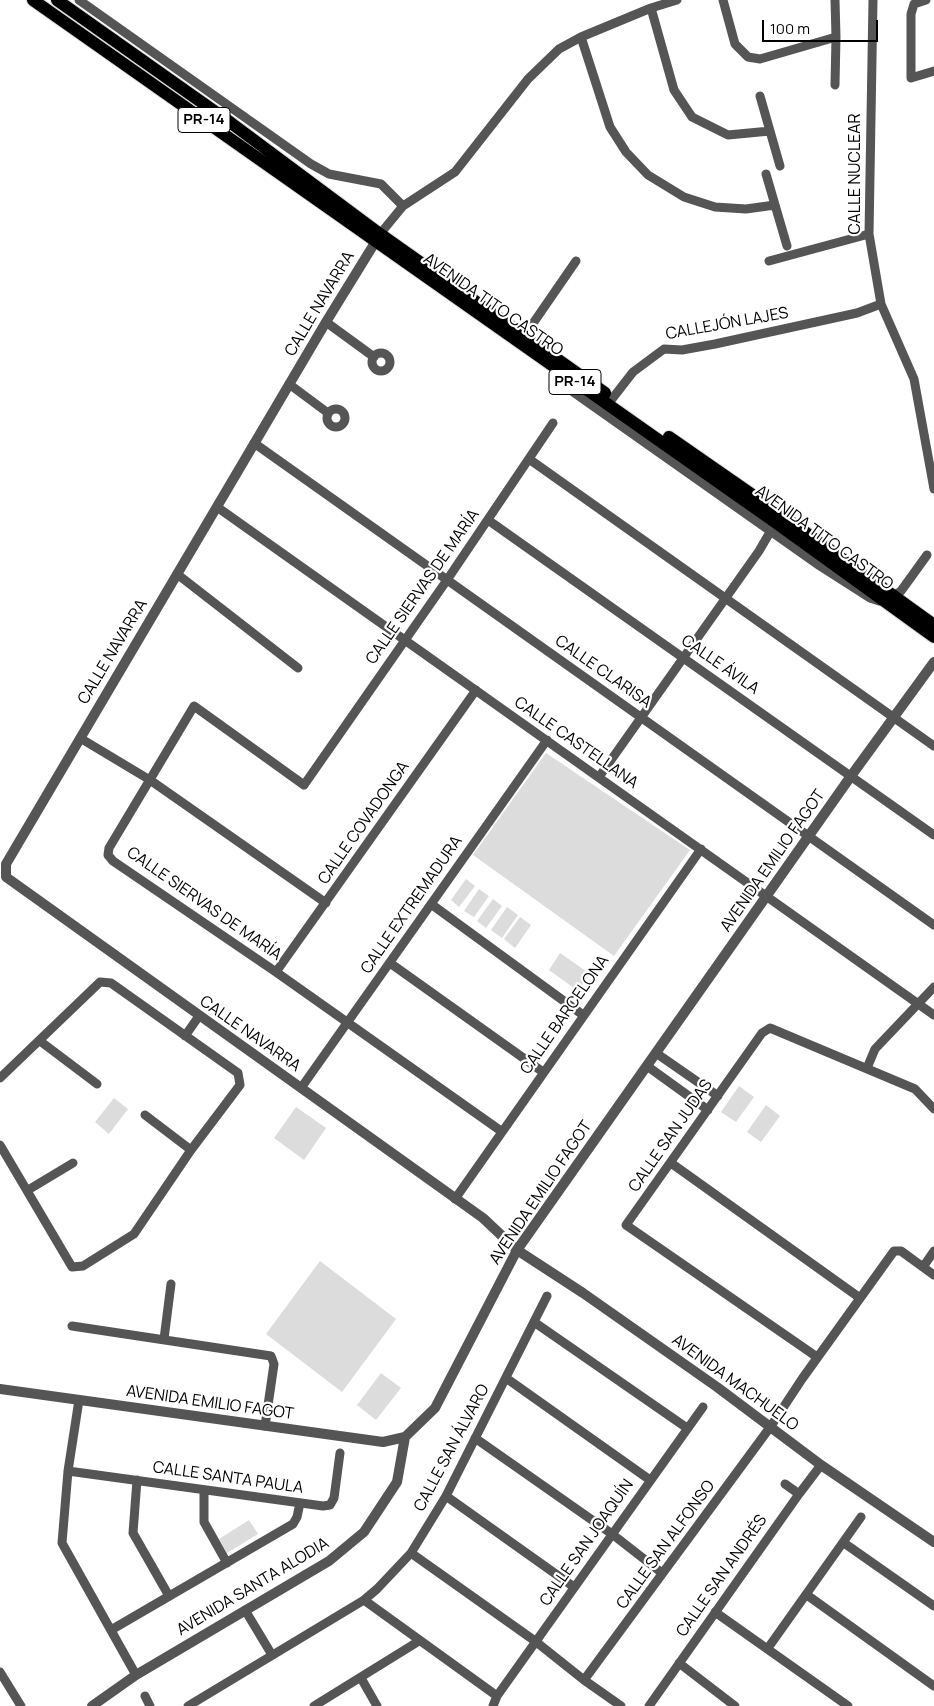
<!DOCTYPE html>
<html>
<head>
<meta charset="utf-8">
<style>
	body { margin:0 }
	#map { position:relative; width:934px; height:1706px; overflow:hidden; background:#fff; font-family:Manrope,sans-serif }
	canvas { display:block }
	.scale { position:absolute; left:762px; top:20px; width:116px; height:22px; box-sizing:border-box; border:2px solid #000; border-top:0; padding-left:6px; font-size:15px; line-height:18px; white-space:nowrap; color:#000; -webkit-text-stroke:4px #fff; paint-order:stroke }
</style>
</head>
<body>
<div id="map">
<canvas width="934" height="1706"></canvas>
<div class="scale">100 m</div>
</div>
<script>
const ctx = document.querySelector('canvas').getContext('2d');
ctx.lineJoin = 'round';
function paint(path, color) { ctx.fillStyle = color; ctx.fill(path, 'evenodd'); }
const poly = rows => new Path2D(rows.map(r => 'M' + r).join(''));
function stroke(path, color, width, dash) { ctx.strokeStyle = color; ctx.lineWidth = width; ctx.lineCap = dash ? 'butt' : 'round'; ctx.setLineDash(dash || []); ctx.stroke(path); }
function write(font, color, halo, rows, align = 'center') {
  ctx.font = font + ' Manrope,sans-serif'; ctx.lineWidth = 4.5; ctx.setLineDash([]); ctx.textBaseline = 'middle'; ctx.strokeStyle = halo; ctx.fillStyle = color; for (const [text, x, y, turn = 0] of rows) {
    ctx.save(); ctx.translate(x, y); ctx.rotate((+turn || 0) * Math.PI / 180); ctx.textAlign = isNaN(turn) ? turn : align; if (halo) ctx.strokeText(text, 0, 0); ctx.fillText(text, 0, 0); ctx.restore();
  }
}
paint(poly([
	[546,753,690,850,614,956,473,855],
	[466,879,475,886,459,907,451,900],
	[479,889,489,896,474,917,464,911],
	[493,899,502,906,486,928,477,921],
	[507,907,518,915,502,938,491,930],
	[520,917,531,925,515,948,504,939],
	[560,953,590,974,578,991,549,970],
	[739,1086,754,1097,736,1122,721,1112],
	[114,1098,128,1109,109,1134,95,1122],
	[766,1105,780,1116,761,1142,747,1132],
	[296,1107,326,1128,304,1160,274,1138],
	[320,1261,396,1319,342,1392,266,1334],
	[381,1373,401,1388,376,1420,357,1405],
	[249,1520,258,1534,227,1553,219,1539]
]), '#dcdcdc');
const primary = poly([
	[33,0,775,522,934,637],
	[57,0,231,123,380,234,605,393],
	[669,437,777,512,934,625]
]);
stroke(primary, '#dbdbdb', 14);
stroke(poly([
	[79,0,311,164,329,174,381,184,403,206],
	[723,0,735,44,748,57,760,59,836,37],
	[835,0,836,37,835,85],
	[873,0,869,234,881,304,914,379,934,489],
	[926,0,914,4,911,14,911,78,934,71],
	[651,8,674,90,692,117,728,135,770,131],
	[581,37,610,127,626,152,648,175,684,197,715,207,746,209,775,205],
	[760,96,780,166],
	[766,174,787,246],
	[380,234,403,206,455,172,528,79,559,49,581,37,651,8,677,0],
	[769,261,869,234],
	[326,322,374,357],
	[525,335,576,261],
	'372 362a9 9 0 1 1 18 0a9 9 0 1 1-18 0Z',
	[554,368,561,384,569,389,820,566,870,598,879,601],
	[289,384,328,413],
	[605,408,633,372,664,349,682,350,715,344,857,313,881,304],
	'327 418a9 9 0 1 1 18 0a9 9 0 1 1-18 0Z',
	[254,443,934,925],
	[529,459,934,746],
	[217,507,934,1015],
	[488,520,934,835],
	[177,574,298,668],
	[894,596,901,591,927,555],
	[80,738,150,780,326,903],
	[599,777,759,551,773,527],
	[431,904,583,1015],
	[390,963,543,1072],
	[276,972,476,690],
	[185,1036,199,1016],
	[40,1041,97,1084],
	[656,1053,718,1096],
	[647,1066,708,1110],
	[867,1068,875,1049,934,987],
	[0,1078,100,982,111,983,238,1073,240,1085,191,1150,134,1234,83,1266,72,1267,0,1145],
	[301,1088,547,740],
	[145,1115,191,1150],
	[501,1131,276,972,113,861,108,855,109,848,194,706,304,785,447,580,553,423],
	[671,1163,860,1298],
	[28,1190,73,1163],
	[455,1199,701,849],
	[923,1267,934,1251],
	[534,1322,687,1428],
	[72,1326,271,1356,274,1364,265,1426],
	[164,1339,171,1284],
	[817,1357,626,1225,762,1033,770,1028,915,1089,934,1109],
	[506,1378,650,1480],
	[79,1400,68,1471,62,1543,136,1675],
	[475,1438,612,1534,662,1573],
	[68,1471,323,1506,330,1505,334,1498,340,1453],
	[137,1480,133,1533,169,1596],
	[785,1484,799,1494],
	[204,1490,204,1522,227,1563],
	[446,1496,574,1587],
	[844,1543,934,1606],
	[411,1553,535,1641,584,1680,621,1706],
	[807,1595,934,1686],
	[364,1600,497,1696],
	[245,1610,272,1655],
	[715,1612,848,1706],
	[111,1630,293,1524,297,1517,300,1503],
	[768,1648,861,1517],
	[679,1663,735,1706],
	[0,1672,21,1706],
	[361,1678,377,1706],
	[584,1680,771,1426,802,1379,894,1251,901,1251,934,1275],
	[145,1696,150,1706],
	[188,1706,364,1600,377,1589,411,1553,446,1496,547,1296],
	[314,1706,419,1641],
	[493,1706,497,1696,703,1407],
	[649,1706,799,1494,821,1465]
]), '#555', 9);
stroke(poly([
	[379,236,326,322,6,864,6,877,483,1218,517,1250,583,1293,717,1387,821,1465,934,1542],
	[0,1389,383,1442,405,1437,435,1408,517,1250,851,776,934,662],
	[92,1706,136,1675,329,1561,364,1532,397,1482,405,1437]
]), '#555', 10);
stroke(primary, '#000', 12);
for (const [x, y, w] of [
	[204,120,52],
	[575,382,52]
]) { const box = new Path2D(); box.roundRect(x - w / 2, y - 12.5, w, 25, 4); ctx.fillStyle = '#fff'; ctx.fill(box); stroke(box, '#000', 1); }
write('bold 15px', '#000', null, [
	["PR-14",204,120],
	["PR-14",575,382]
]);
write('16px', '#000', '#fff', [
	["CALLE NUCLEAR",856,174,-90],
	["CALLE NAVARRA",320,304,-59],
	["AVENIDA TITO CASTRO",493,305,35],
	["CALLEJÓN LAJES",727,324,-10],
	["AVENIDA TITO CASTRO",824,538,36],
	["CALLE SIERVAS DE MARÍA",423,587,-55],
	["CALLE NAVARRA",113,652,-59],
	["CALLE ÁVILA",720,665,35],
	["CALLE CLARISA",603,672,35],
	["CALLE CASTELLANA",576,743,35],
	["CALLE COVADONGA",364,823,-55],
	["AVENIDA EMILIO FAGOT",773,861,-55],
	["CALLE SIERVAS DE MARÍA",204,904,35],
	["CALLE EXTREMADURA",412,905,-55],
	["CALLE BARCELONA",565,1015,-55],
	["CALLE NAVARRA",250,1034,35],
	["CALLE SAN JUDAS",671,1136,-55],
	["AVENIDA EMILIO FAGOT",541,1193,-56],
	["AVENIDA MACHUELO",735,1383,36],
	["AVENIDA EMILIO FAGOT",210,1403,8],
	["CALLE SAN ÁLVARO",452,1448,-62],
	["CALLE SANTA PAULA",228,1478,8],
	["CALLE SAN JOAQUÍN",587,1543,-55],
	["CALLE SAN ALFONSO",666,1545,-54],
	["CALLE SAN ANDRÉS",722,1576,-55],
	["AVENIDA SANTA ALODIA",253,1587,-31]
]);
</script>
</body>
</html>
